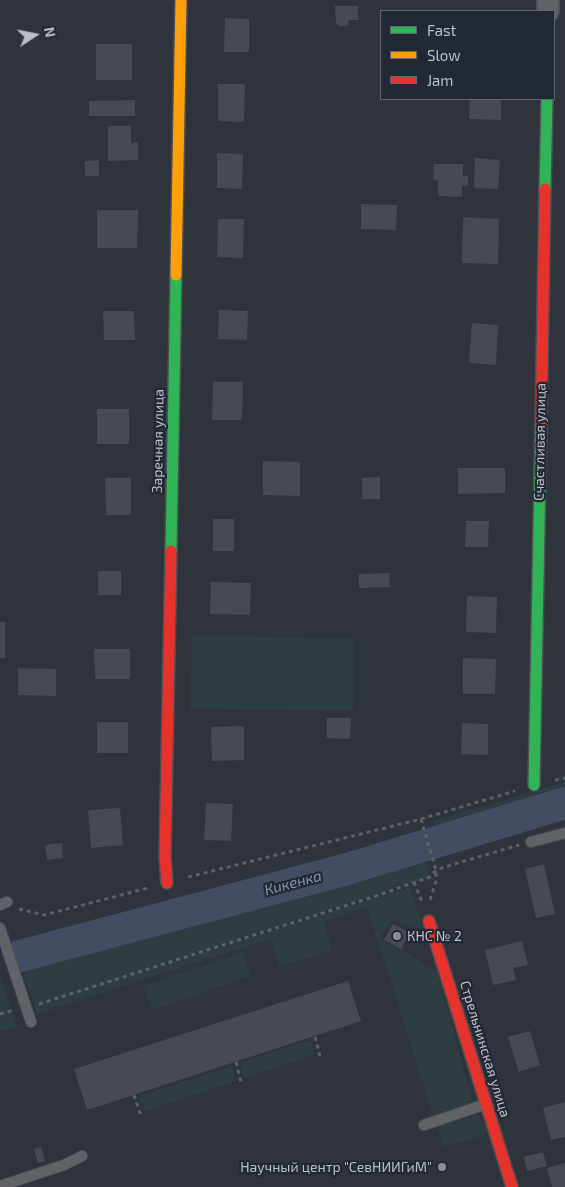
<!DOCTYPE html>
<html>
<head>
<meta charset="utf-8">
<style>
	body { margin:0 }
	#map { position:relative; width:565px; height:1187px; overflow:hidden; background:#2f333b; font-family:"Exo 2",sans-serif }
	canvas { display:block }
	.legend { position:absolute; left:380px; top:10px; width:175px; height:90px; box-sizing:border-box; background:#222935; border:1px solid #5f6571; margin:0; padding:6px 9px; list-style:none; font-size:15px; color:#bbbfca }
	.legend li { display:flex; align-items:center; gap:10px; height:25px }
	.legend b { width:25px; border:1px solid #5f6571 }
	.north { position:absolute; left:10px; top:10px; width:50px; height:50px; -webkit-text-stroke:4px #222935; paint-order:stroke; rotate:79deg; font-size:14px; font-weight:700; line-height:20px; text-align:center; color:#bbbfca }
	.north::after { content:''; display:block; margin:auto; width:18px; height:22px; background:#bbbfca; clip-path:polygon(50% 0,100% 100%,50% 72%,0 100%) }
</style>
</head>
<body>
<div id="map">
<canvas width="565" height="1187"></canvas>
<ul class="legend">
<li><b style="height:6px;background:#30b455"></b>Fast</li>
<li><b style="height:6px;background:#ff9f0a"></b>Slow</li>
<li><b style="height:6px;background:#e5322d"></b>Jam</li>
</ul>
<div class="north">N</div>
</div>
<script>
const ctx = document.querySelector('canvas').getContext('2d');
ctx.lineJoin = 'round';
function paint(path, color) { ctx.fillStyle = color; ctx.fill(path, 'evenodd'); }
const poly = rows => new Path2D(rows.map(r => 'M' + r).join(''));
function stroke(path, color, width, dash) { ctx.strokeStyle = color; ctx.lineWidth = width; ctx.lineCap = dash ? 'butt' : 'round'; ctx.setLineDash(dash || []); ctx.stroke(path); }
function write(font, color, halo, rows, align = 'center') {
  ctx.font = font + ' "Exo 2",sans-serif'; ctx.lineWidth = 4.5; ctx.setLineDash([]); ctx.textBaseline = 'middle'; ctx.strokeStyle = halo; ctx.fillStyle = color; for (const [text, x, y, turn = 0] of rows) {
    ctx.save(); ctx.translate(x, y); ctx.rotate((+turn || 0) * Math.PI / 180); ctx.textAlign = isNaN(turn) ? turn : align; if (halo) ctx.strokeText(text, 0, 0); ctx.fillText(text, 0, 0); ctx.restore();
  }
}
paint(poly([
	[192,636,354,638,353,710,190,709],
	[565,782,565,805,433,845,430,842,420,839,438,836,432,821],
	[423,850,430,877,117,979,410,887,424,932,392,920,379,939,415,957,425,965,437,970,472,1100,467,1104,433,1115,367,907,324,921,332,950,279,967,270,939,37,1014,21,963],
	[243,952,251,976,152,1010,143,986],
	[1,976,17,1027,0,1032,0,977],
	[311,1040,315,1054,244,1078,240,1062],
	[232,1066,236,1081,144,1111,139,1096],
	[479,1114,489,1133,443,1147,437,1126]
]), '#2d3d41');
stroke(poly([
	[20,956,347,869,565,803]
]), '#424d64', 32);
paint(poly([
	[335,6,358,6,358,20,349,20,348,26,340,26,336,23],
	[225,18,249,19,249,52,224,52],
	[96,44,132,44,132,80,96,80],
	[218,84,245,84,244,122,218,121],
	[470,99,501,99,501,120,469,119],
	[135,100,135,116,89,116,89,101],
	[108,126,131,126,131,143,138,142,138,160,108,161],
	[217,153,243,154,242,189,217,188],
	[475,158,500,160,498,189,474,188],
	[99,160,99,176,85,176,85,161],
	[434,164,463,164,463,176,468,176,468,186,462,186,462,197,438,196,438,180,433,180],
	[361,204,397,205,396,230,361,229],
	[97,210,138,210,137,248,97,248],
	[463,217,499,219,498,264,462,263],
	[218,219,244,219,243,258,217,257],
	[219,310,248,311,247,340,218,339],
	[103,311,134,311,135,340,104,340],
	[472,323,498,325,496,365,469,363],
	[213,382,243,382,242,420,212,420],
	[97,409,129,409,129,444,97,444],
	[263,461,300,462,300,496,263,495],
	[458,468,505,468,505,493,458,494],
	[380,477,380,499,362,499,362,478],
	[105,478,131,478,131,515,106,515],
	[213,519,234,519,234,551,213,551],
	[466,521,489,521,488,547,465,547],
	[98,571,121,571,121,595,98,595],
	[389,573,390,587,359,588,359,574],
	[211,582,251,583,250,615,210,614],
	[467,596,497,597,496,633,466,632],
	[0,622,5,622,5,658,0,658],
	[94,649,130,649,130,679,95,679],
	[463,658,496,659,495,694,463,694],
	[18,668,56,669,56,696,18,695],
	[327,718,351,718,350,739,327,738],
	[97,722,128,722,128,753,97,753],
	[462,723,488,724,488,755,461,754],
	[244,726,244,760,212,761,211,727],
	[206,803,233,804,231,841,204,840],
	[120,808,123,845,91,848,88,810],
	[62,843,63,858,47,860,45,845],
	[544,864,555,914,536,918,525,869],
	[393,924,410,933,401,949,384,940],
	[522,941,528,965,513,968,516,980,493,985,485,950],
	[348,981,361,1021,87,1110,74,1069],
	[530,1031,540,1065,519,1072,508,1037],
	[565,1102,565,1137,551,1140,543,1108],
	[41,1147,45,1161,38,1163,34,1149],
	[543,1152,547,1166,527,1171,524,1157],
	[565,1163,565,1187,552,1187,547,1168]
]), '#474a51');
const lane = poly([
	[531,842,565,833],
	[0,905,7,902],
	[0,928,31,1022],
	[424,1125,486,1104],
	[0,1186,64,1165,82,1156]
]);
const street = poly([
	[548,11,548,0]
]);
const fast = poly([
	[545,189,547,99],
	[171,551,176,275],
	[534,785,541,424]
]);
const slow = poly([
	[176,275,181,0]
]);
const jam = poly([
	[541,424,545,189],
	[167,883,165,857,171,551],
	[429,921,512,1187]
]);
stroke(lane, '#4b4e53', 12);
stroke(street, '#4b4e53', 24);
stroke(fast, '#4b4e53', 14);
stroke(slow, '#4b4e53', 14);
stroke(jam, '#4b4e53', 14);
stroke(poly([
	[555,780,565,778],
	[421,819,436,870,436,881,430,900],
	[188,877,421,819,515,791],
	[414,882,422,902],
	[19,909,44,915,148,888],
	[39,1004,376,896,430,877,436,870,451,865,519,845],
	[0,1014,14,1010],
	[315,1037,320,1056],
	[236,1062,241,1082],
	[134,1095,141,1116]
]), '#5d6166', 3, [4, 4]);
stroke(lane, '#606268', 10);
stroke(street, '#606268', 21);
stroke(fast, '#30b455', 11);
stroke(slow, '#ff9f0a', 11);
stroke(jam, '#e5322d', 11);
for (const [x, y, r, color] of [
	[397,936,5,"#8a8e98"],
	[442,1167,5,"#8a8e98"]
]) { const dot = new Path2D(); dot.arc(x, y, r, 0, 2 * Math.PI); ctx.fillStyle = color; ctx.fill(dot); stroke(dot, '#222935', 2); }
write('14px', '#bbbfca', '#222935', [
	["Заречная улица",158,441,-89],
	["Счастливая улица",540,442,-89],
	["Стрельнинская улица",485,1049,73]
]);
write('14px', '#bbbfca', '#222935', [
	["КНС № 2",407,936],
	["Научный центр \"СевНИИГиМ\"",432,1167,"right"]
], 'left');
write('italic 15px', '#8694ad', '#222935', [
	["Кикенка",293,883,-15]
]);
</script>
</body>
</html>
